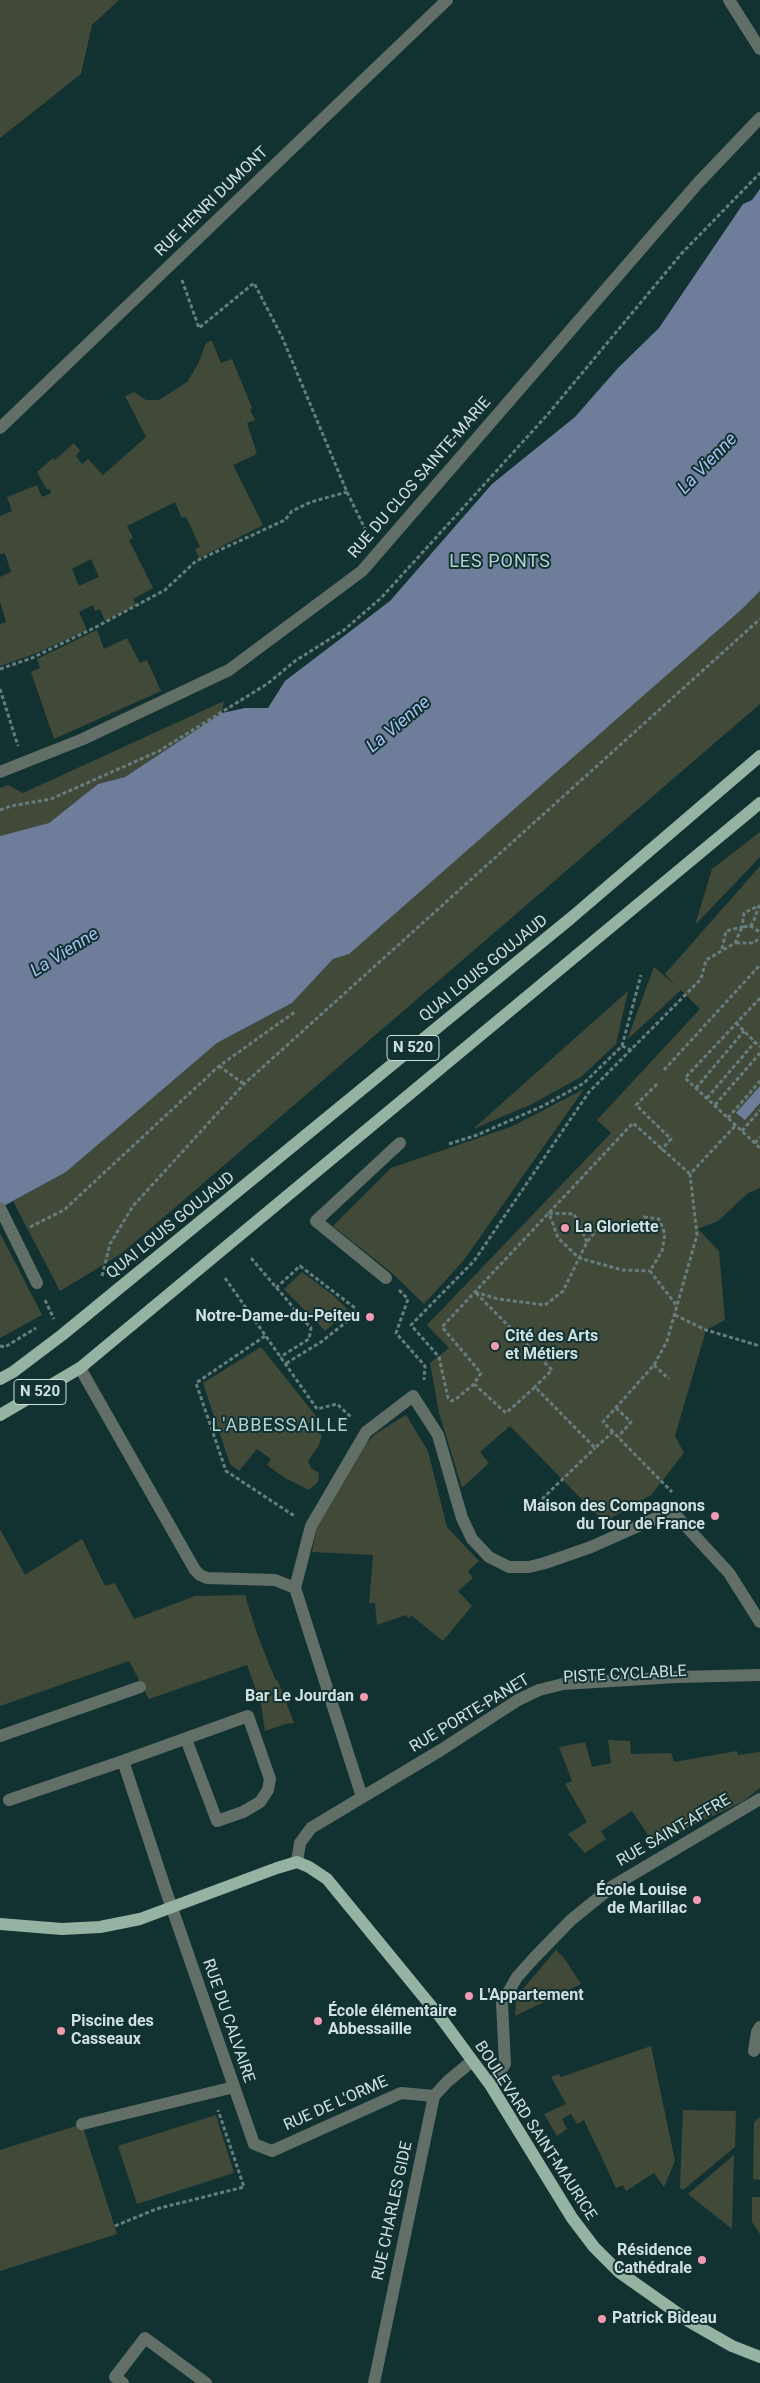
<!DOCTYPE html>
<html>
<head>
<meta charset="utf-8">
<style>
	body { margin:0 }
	canvas { display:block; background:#123131 }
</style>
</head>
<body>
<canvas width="760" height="2383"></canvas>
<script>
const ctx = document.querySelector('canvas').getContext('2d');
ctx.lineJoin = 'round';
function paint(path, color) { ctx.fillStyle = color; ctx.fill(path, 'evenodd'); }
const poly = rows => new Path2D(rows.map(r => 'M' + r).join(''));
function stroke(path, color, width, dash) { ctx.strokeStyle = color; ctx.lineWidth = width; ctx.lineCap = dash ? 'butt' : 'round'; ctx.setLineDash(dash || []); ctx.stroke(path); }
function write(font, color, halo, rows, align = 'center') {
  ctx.font = font + ' Roboto,sans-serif'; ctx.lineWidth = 4; ctx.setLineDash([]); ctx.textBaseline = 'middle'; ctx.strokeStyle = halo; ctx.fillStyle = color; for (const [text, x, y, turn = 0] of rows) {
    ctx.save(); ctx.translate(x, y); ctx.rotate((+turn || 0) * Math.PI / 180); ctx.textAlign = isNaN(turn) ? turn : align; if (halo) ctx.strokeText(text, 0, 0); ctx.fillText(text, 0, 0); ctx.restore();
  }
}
paint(poly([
	[0,0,119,0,92,25,81,74,0,138],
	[209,341,212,341,221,363,232,359,252,408,250,410,255,420,247,423,257,454,233,465,263,525,199,558,195,549,200,547,186,517,182,518,175,502,127,526,133,538,129,540,153,588,133,599,136,605,105,621,100,609,95,611,93,605,79,612,87,630,37,653,0,666,0,624,6,622,0,601,0,577,11,572,5,553,0,554,0,516,12,511,7,497,37,485,42,497,51,493,50,489,47,490,37,472,53,458,55,460,74,443,80,451,76,456,82,464,88,459,103,475,146,437,125,396,134,392,146,400,159,400,187,382,198,364,205,345],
	[91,559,99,577,79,586,72,569],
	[760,591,760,704,121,1254,60,1291,13,1201,66,1172,217,1043,292,1003,333,959,349,953,741,610],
	[97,630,104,649,127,638,140,663,147,660,161,691,54,739,31,672,40,668,37,659],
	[224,701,222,713,125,777,98,784,49,823,0,836,0,788,8,785,23,793],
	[760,832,760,857,695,925,712,869],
	[760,866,760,1188,748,1193,718,1221,698,1229,719,1251,725,1320,706,1330,675,1436,684,1453,651,1495,604,1522,510,1426,480,1452,489,1463,462,1488,439,1413,430,1363,449,1348,427,1325,611,1133,597,1120,700,1009,681,990,627,1040,654,967,675,985,665,974],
	[628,991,616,1044,581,1077,530,1105,473,1129],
	[584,1089,464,1260,424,1304,392,1273,333,1226,391,1168,513,1126],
	[0,1233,42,1315,0,1338],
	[302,1272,333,1295,349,1311,325,1331,284,1289],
	[261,1347,316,1416,306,1426,322,1435,319,1445,308,1461,311,1468,319,1473,318,1482,309,1490,285,1478,267,1465,271,1459,257,1449,239,1471,230,1464,203,1383],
	[406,1415,428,1451,447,1527,479,1561,468,1571,473,1578,458,1591,472,1606,443,1641,412,1616,408,1618,406,1615,377,1625,375,1603,369,1603,373,1555,312,1552,317,1526,364,1446,375,1434],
	[0,1529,25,1575,82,1539,105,1586,115,1583,134,1619,195,1596,245,1595,257,1634,275,1679,278,1681,294,1723,285,1724,265,1731,261,1704,247,1665,149,1699,129,1661,0,1706],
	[608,1740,630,1741,631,1754,671,1753,674,1762,737,1751,738,1755,760,1752,760,1788,742,1802,689,1827,656,1847,632,1811,601,1831,606,1839,585,1853,568,1834,587,1822,565,1784,572,1781,559,1747,585,1742,592,1767,611,1763],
	[556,1950,564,1958,581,1984,515,2016,516,2001,523,1989],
	[651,2046,675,2161,664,2187,654,2173,626,2191,623,2185,616,2188,584,2120,577,2124,571,2114,562,2119,567,2129,557,2136,544,2114,566,2104,551,2077,559,2074,561,2077],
	[683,2110,736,2111,735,2147,683,2190,680,2188],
	[216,2115,234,2173,137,2204,118,2146],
	[760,2117,760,2180,753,2179,754,2122],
	[82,2124,117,2234,0,2271,0,2150],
	[734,2155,732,2229,688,2194],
	[752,2197,760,2197,760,2234,752,2222]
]), '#414938');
paint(poly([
	[760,189,760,591,741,610,349,954,333,959,292,1003,217,1043,66,1172,0,1208,0,836,49,823,98,784,125,777,222,713,245,708,268,708,285,681,390,601,492,484,575,417,618,368,659,328,743,204,752,200],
	[760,1086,760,1103,745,1120,736,1113]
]), '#6e7d9a');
stroke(poly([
	[182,280,199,328,254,283,282,337,347,492,368,535],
	[0,669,32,658,96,627,165,590,196,561,285,520,292,511,311,502,347,492],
	[0,689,18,746],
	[0,810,11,806,51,799,159,751,267,684,295,661,344,630,381,598,412,564,548,414,682,253,760,173],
	[750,926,760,932],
	[736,943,754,943,760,937],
	[722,949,726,931,742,927,744,913,756,907],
	[760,998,685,1078,760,1148],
	[736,1023,760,1047],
	[622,1046,641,975],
	[219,1066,244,1084],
	[664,1070,760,965],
	[657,1084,636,1105,671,1139,661,1150],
	[696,1088,744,1031],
	[707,1098,755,1042],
	[715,1105,760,1053],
	[728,1118,760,1081],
	[742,1131,760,1110],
	[755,1143,760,1137],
	[449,1144,477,1135,543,1106,584,1083,622,1046,631,1050],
	[690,1174,633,1123,442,1327,481,1373,474,1384,456,1399,451,1401,448,1398,439,1357,411,1325,474,1261,589,1092,701,979,706,960,735,943,742,927,750,926,753,923,760,903],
	[30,1227,64,1210,219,1066,295,1012],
	[587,1242,574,1214,549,1213,558,1238,579,1258,622,1270,650,1271],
	[251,1258,311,1328,309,1339,280,1357],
	[102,1276,110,1244,133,1206,244,1084,760,619],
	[225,1278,317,1409,337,1404,352,1418],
	[276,1288,300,1266,355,1308,354,1316,321,1342,285,1364],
	[399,1290,408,1299,396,1333,425,1366,424,1380],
	[475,1292,498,1299,545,1305,563,1291,587,1242,602,1223,640,1232,644,1217,659,1219,665,1234,662,1251,650,1271,677,1306],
	[476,1293,552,1370,535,1387],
	[45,1300,54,1319],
	[675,1315,706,1330,760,1346],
	[265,1336,196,1383,226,1471,296,1517],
	[0,1346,5,1347,36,1328],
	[654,1365,669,1379],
	[474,1384,506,1413,535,1387,595,1448,613,1432,672,1492],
	[616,1408,631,1422,618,1437],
	[613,1432,603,1422,654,1365,667,1341,697,1235,690,1174,736,1125],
	[542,1499,595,1448],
	[115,2226,156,2209,244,2187,218,2110]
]), '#657d7d', 3, [4, 2.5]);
stroke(poly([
	[729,0,760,49],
	[0,428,447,0],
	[0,772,83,739,229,670,362,571,698,183,760,118],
	[386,1278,316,1221,400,1143],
	[80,1368,195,1570,200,1575,207,1578,275,1580,295,1588,362,1797],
	[295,1588,311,1526,366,1432,413,1396,438,1435,462,1518,472,1539,489,1557,509,1567,529,1567,545,1563,591,1547,672,1511,729,1573,760,1622],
	[0,1736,140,1687],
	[123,1761,248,1716,270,1779,268,1790,260,1802,243,1812,217,1821,186,1739],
	[9,1800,123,1761,165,1888,254,2144,272,2151,401,2093,434,2096],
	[297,1862,300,1843,311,1828,441,1750,518,1700,539,1690,563,1684,677,1677,760,1675],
	[754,2051,757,2032,760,2027],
	[491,2086,505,2064,502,2003,517,1977,535,1957,571,1920,613,1886,760,1799],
	[82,2124,234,2087],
	[123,2383,115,2377,145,2338,206,2383],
	[374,2383,434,2096,448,2081,471,2062]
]), '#616f67', 12);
stroke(poly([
	[0,1379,13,1372,62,1335,571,918,760,756],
	[0,1415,80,1368,760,803],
	[0,1924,62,1929,100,1927,140,1919,277,1868,297,1862,309,1867,327,1879,441,2018,491,2086,572,2218,594,2247,619,2272,690,2322,732,2346,760,2357]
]), '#95b3a2', 12);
stroke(poly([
	[0,1208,37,1283]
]), '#616f67', 12);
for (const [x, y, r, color] of [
	[565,1228,5,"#f29ab0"],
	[370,1317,5,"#f29ab0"],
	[495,1346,5,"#f29ab0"],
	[715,1516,5,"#f29ab0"],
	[364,1697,5,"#f29ab0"],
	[697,1900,5,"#f29ab0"],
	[469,1996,5,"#f29ab0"],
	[318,2021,5,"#f29ab0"],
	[61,2031,5,"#f29ab0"],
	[702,2260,5,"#f29ab0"],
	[602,2319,5,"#f29ab0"]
]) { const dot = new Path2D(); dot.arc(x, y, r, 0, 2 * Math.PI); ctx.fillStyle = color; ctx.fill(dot); stroke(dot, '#123131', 2); }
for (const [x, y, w] of [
	[413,1048,52],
	[40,1392,52]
]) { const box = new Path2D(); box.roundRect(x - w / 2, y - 12.5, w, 25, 4); ctx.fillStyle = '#123131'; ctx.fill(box); stroke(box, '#cfe0e0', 1); }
write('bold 15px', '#cfe0e0', null, [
	["N 520",413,1048],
	["N 520",40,1392]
]);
write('16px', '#cfe0e0', '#123131', [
	["RUE HENRI DUMONT",212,202,-44],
	["RUE DU CLOS SAINTE-MARIE",420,478,-49],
	["QUAI LOUIS GOUJAUD",484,969,-39],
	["QUAI LOUIS GOUJAUD",171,1226,-39],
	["PISTE CYCLABLE",625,1675,-3],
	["RUE PORTE-PANET",470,1714,-31],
	["RUE SAINT-AFFRE",674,1831,-30],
	["RUE DU CALVAIRE",228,2021,71],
	["RUE DE L'ORME",336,2104,-24],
	["BOULEVARD SAINT-MAURICE",535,2131,57],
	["RUE CHARLES GIDE",393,2211,-78]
]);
write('bold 16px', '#cfe0e0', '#123131', [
	["La Gloriette",575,1228],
	["Notre-Dame-du-Peiteu",360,1317,"right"],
	["Cité des Arts",505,1337],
	["et Métiers",505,1355],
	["Maison des Compagnons",705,1507,"right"],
	["du Tour de France",705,1525,"right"],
	["Bar Le Jourdan",354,1697,"right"],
	["École Louise",687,1891,"right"],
	["de Marillac",687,1909,"right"],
	["L'Appartement",479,1996],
	["École élémentaire",328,2012],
	["Abbessaille",328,2030],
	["Piscine des",71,2022],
	["Casseaux",71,2040],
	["Résidence",692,2251,"right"],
	["Cathédrale",692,2269,"right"],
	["Patrick Bideau",612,2319]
], 'left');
write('italic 18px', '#a4bff1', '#123131', [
	["La Vienne",708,464,-46],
	["La Vienne",399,725,-40],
	["La Vienne",65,953,-32]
]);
ctx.letterSpacing = '1px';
write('18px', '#b1d4d3', '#123131', [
	["LES PONTS",500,562],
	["L'ABBESSAILLE",280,1426]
]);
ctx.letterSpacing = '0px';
</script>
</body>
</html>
